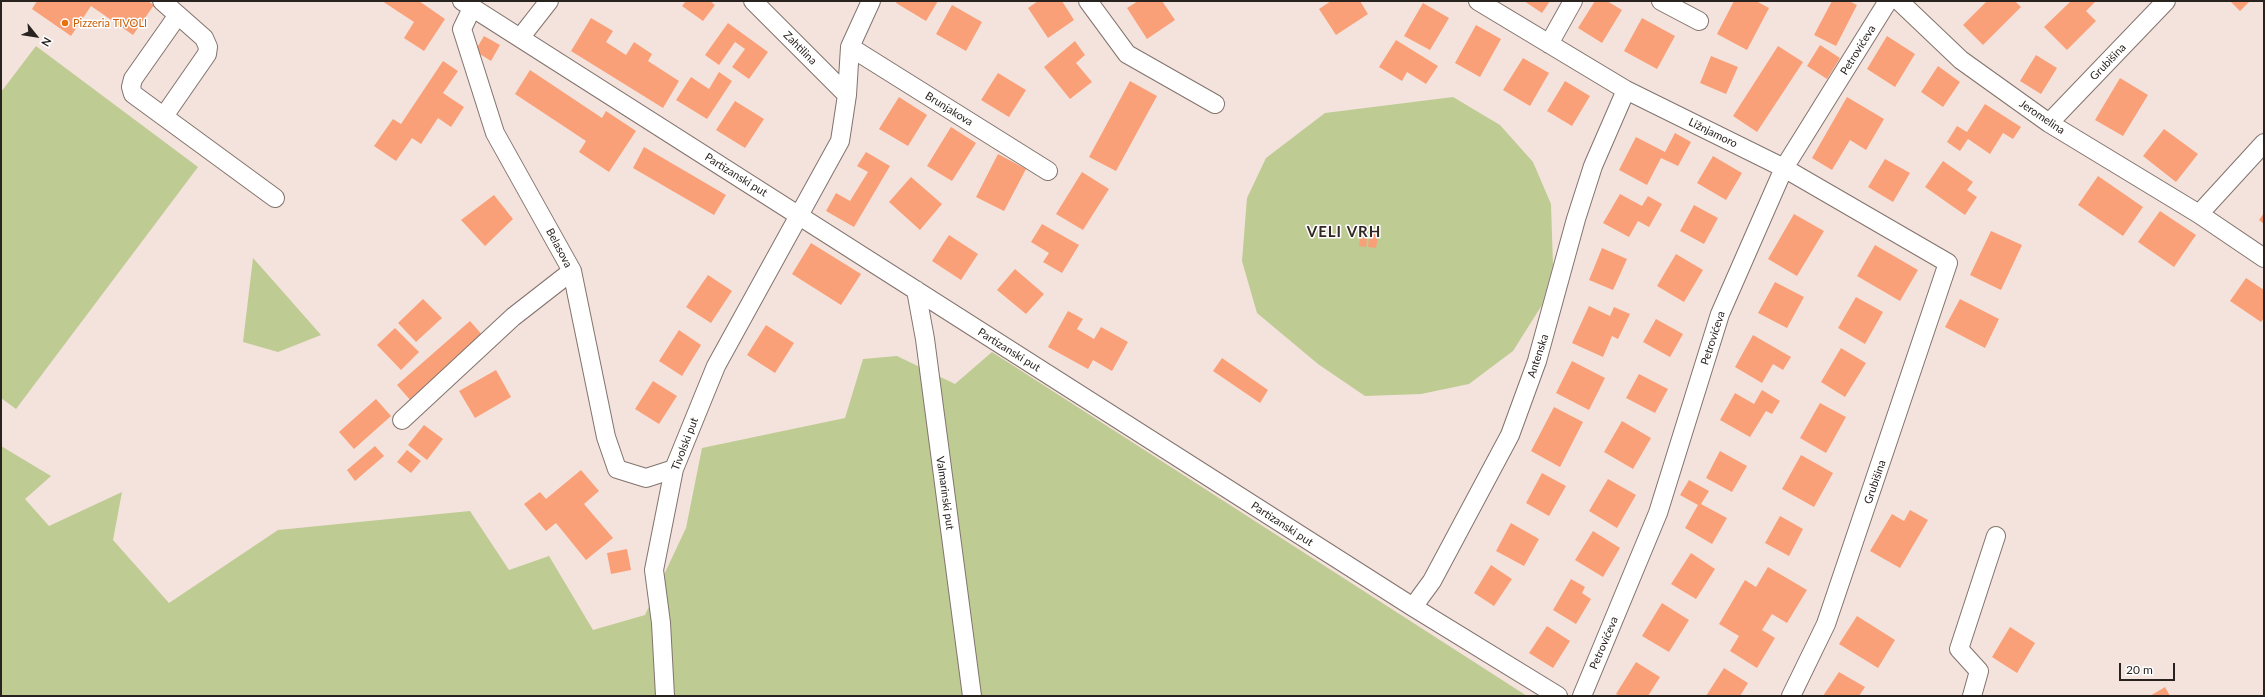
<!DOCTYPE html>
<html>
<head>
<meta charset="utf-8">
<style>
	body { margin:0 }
	#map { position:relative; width:2265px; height:697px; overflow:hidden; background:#f4e3dc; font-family:Lato,sans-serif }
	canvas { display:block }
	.frame { position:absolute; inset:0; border:2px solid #292320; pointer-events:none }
	.north { position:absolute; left:16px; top:16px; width:40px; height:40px; -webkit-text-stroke:3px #fff; paint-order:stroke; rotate:120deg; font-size:11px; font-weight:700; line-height:16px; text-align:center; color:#292320 }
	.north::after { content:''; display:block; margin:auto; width:14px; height:18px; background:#292320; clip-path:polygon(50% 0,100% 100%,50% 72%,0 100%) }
	.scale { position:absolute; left:2119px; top:663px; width:56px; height:18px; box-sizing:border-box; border:2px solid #292320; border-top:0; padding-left:5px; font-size:12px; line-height:14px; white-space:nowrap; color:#292320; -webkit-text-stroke:3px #fff; paint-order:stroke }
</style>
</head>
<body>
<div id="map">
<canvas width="2265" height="697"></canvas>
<div class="frame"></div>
<div class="north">N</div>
<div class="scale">20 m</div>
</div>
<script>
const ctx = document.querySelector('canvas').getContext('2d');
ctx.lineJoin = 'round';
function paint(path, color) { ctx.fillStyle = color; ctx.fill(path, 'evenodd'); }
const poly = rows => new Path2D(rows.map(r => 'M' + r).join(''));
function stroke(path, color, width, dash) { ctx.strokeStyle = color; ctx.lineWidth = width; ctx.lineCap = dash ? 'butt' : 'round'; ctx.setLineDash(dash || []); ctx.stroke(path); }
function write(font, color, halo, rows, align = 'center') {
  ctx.font = font + ' Lato,sans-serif'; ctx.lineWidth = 3; ctx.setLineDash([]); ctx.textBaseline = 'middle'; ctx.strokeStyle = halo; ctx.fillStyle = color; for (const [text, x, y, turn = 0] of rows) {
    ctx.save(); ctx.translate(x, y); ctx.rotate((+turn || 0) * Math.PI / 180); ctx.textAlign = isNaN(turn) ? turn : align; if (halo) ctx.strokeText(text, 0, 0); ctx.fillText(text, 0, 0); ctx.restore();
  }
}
paint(poly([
	[36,46,198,167,16,409,1,398,1,92],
	[1453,97,1500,125,1533,162,1551,204,1553,265,1542,305,1513,351,1469,384,1421,394,1365,396,1318,364,1257,313,1242,261,1247,198,1266,158,1325,113],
	[253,258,277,285,321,335,278,352,243,342],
	[992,352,1527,696,1,696,1,446,51,476,25,499,49,526,122,492,113,540,169,603,278,530,470,511,509,570,549,556,593,630,645,615,686,528,702,448,845,418,863,359,897,356,955,384]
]), '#becb93');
paint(poly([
	[37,1,148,1,154,5,133,35,91,6,71,36,32,9],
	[382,1,419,1,445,19,424,51,404,38,414,22],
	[686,1,710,1,715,5,703,21,682,6],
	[897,1,938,1,926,21,896,3],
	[1038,1,1062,1,1074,20,1048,38,1028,8],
	[1138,1,1162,1,1175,20,1147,39,1127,8],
	[1331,1,1360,1,1368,14,1336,35,1319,9],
	[1524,1,1550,1,1542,13],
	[1595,1,1607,1,1622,10,1602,43,1578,28],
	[1734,1,1756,1,1769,8,1747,50,1717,34],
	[1832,1,1849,1,1857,5,1836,46,1814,35],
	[1987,1,2015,1,2021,7,1983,45,1963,25],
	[2071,1,2096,1,2086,11,2096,21,2067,50,2044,27],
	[2230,1,2250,1,2240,11],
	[1423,3,1449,18,1430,50,1404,36],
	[952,5,982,22,966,51,936,34],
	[591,18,613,31,606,42,626,55,634,42,652,54,648,61,679,81,663,108,571,51],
	[1642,18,1675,36,1657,69,1624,51],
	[728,23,768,52,749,79,732,67,745,49,735,42,719,65,705,55],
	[1476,25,1501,39,1480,77,1455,63],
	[484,36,500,45,491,61,475,51],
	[1887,36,1915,54,1895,87,1867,69],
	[1396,40,1438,66,1426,84,1407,72,1402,81,1379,67],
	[1075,41,1085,55,1076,63,1092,82,1070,99,1044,67],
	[1820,45,1840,58,1827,79,1807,66],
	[1778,46,1803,62,1757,132,1733,116],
	[2036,55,2057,68,2041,94,2020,81],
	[1711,56,1738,67,1726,94,1700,83],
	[1523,58,1549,73,1530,106,1503,90],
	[443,61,458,71,443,93,464,107,451,127,438,118,421,144,412,138,396,161,374,146,393,119,401,124],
	[1938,66,1960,82,1943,107,1921,92],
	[530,70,602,118,606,111,636,131,609,172,579,152,586,141,515,94],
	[719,72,732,81,707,119,676,100,691,77,709,89],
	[998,73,1026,90,1009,117,981,100],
	[2120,78,2148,95,2123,136,2095,120],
	[1130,81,1157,96,1116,171,1089,157],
	[1565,81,1590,96,1572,126,1547,111],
	[899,97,927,115,908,146,879,129],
	[1847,97,1884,119,1866,150,1850,140,1832,170,1812,158],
	[735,101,764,119,745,148,716,130],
	[1985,104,2021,127,2013,139,2003,133,1990,154,1968,139,1960,151,1947,142,1957,126,1967,132],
	[951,127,976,143,952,181,927,166],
	[2164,129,2198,154,2176,182,2143,156],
	[1675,133,1691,142,1678,166,1661,158,1647,185,1619,170,1636,137,1665,152],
	[644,147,726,195,714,215,633,168],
	[866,152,890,166,854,227,826,211,836,193,850,201,868,172,857,166],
	[998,154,1026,169,1004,211,976,197],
	[1713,156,1742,173,1726,200,1697,183],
	[1885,159,1910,173,1893,202,1868,187],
	[1943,161,1973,182,1967,190,1977,197,1965,215,1925,187],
	[1082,172,1109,189,1083,230,1056,214],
	[2098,176,2143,207,2123,236,2078,205],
	[911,177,942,204,920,230,889,202],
	[1620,194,1642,206,1648,196,1662,204,1649,227,1638,221,1629,237,1603,223],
	[494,195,513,219,485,246,461,220],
	[1694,205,1718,218,1704,244,1680,231],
	[2160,211,2196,235,2174,267,2138,242],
	[2264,213,2264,224,2259,220],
	[1794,214,1824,231,1797,276,1768,259],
	[1042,224,1079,245,1062,273,1043,262,1049,253,1031,242],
	[1370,230,1379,231,1376,248,1368,247],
	[1991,231,2022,245,2001,290,1970,275],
	[949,235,978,254,961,280,932,261],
	[1360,237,1367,238,1366,247,1359,246],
	[811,243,861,274,841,305,792,274],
	[1875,245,1918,270,1900,301,1857,276],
	[1602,248,1627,259,1613,290,1589,280],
	[1676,254,1703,270,1684,302,1657,286],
	[1015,269,1044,294,1026,314,997,290],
	[708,275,732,291,711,323,686,307],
	[2246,278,2264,290,2264,318,2261,322,2230,301],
	[1775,282,1804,297,1787,328,1758,313],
	[1856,297,1883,312,1865,344,1838,328],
	[423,299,442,318,416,342,398,323],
	[1960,299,1999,319,1985,348,1945,327],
	[1589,306,1610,316,1614,307,1630,314,1618,339,1612,336,1603,357,1572,343],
	[1068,311,1083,319,1077,329,1094,339,1101,327,1128,342,1112,371,1093,360,1088,369,1048,347],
	[1656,319,1683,334,1670,357,1643,342],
	[470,321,484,337,411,401,397,385],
	[766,325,794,343,775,373,747,355],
	[395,328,419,352,401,370,377,345],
	[679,330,701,345,682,376,659,361],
	[1753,335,1791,357,1783,370,1773,364,1762,383,1735,367],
	[1841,348,1866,363,1845,397,1821,382],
	[1222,358,1268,390,1260,403,1213,371],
	[1572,361,1605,378,1589,410,1556,393],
	[496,370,511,397,475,418,459,391],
	[1639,374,1668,389,1655,413,1626,398],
	[653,381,677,396,659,424,635,409],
	[1762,390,1780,401,1772,414,1766,411,1750,437,1720,420,1735,393,1754,404],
	[376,399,391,416,354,449,339,432],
	[1820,403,1846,417,1826,453,1800,438],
	[1554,407,1583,422,1560,467,1531,451],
	[1622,421,1651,438,1633,469,1604,452],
	[424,425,443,439,427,460,408,445],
	[375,446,384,456,355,481,347,470],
	[407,450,421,461,411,473,397,462],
	[1720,451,1747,466,1732,492,1706,478],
	[1801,455,1833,473,1814,507,1782,489],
	[581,470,599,491,584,504,613,538,586,560,556,523,546,531,524,504,540,492,546,499],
	[1542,473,1566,486,1549,516,1526,503],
	[1608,479,1636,495,1617,528,1589,511],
	[1689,480,1709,491,1701,504,1727,518,1712,544,1685,528,1698,505,1680,495],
	[1910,510,1928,520,1900,568,1870,551,1892,514,1904,521],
	[1780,516,1803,529,1789,556,1765,543],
	[1511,523,1539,539,1524,566,1496,551],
	[1593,531,1620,548,1603,577,1575,560],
	[627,549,631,570,611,574,607,553],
	[1691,553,1715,569,1696,599,1671,584],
	[1491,565,1512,579,1494,606,1474,593],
	[1768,567,1807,590,1787,623,1772,614,1762,630,1775,638,1757,668,1730,651,1739,636,1719,624,1745,580,1756,587],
	[1571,579,1585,587,1582,593,1591,599,1576,624,1553,610],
	[1662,603,1689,620,1669,652,1642,636],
	[1857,616,1895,640,1878,668,1839,644],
	[1547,626,1570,641,1553,668,1529,653],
	[2010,627,2035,643,2017,673,1992,657],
	[1636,662,1660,677,1648,696,1620,696,1616,694],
	[1724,668,1748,683,1740,696,1706,696],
	[1839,672,1865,687,1859,696,1823,696],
	[2165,687,2170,696,2150,696]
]), '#faa078');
const minor = poly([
	[162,1,204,38,208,47,207,54,164,116],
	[462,1,1413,607,1558,696],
	[753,1,847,95],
	[1088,1,1127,54,1215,104],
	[1478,1,1626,90,1784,168,1948,263,1826,624,1791,696],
	[1661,1,1699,21],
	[1899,1,1961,60,2049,123,2199,214,2264,258],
	[472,8,462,29,495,133,572,271,606,437,617,469,646,478,674,469],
	[178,15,133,79,131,87,133,94,275,198],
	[520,38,549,1],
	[1549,44,1573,1],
	[850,47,1048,171],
	[2049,123,2166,1],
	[2199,214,2264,143],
	[916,290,925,339,972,696],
	[402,420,513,317,572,271],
	[1413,607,1432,581,1510,435,1537,361,1576,219,1593,166,1626,90],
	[665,696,661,623,654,570,674,469,716,366,840,141,847,95,850,47,871,1],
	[1582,696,1658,513,1720,314,1784,168,1888,1],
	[1972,696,1979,671,1959,649,1996,536]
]);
stroke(minor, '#82736d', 20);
stroke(minor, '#fff', 18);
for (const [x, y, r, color] of [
	[65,23,4,"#e8710a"]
]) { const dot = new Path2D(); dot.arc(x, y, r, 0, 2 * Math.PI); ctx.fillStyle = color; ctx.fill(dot); stroke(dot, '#fff', 1.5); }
write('11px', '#c56008', '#fff', [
	["Pizzeria TIVOLI",73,23]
], 'left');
write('11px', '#292320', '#fff', [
	["Zahtilina",800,48,45],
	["Petrovićeva",1858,50,-58],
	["Grubišina",2108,62,-46],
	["Brunjakova",949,109,32],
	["Jeromelina",2042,117,34],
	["Ližnjamoro",1713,133,26],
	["Partizanski put",736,175,32],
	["Belasova",559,248,62],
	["Petrovićeva",1713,338,-72],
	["Partizanski put",1009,350,32],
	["Antenska",1538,356,-72],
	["Tivolski put",685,444,-69],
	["Grubišina",1875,482,-71],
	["Valmarinski put",945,493,82],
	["Partizanski put",1282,524,33],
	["Petrovićeva",1604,643,-67]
]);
ctx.letterSpacing = '1px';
write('bold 15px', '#322621', '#fff', [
	["VELI VRH",1344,232]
]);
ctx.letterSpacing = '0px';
</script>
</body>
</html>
